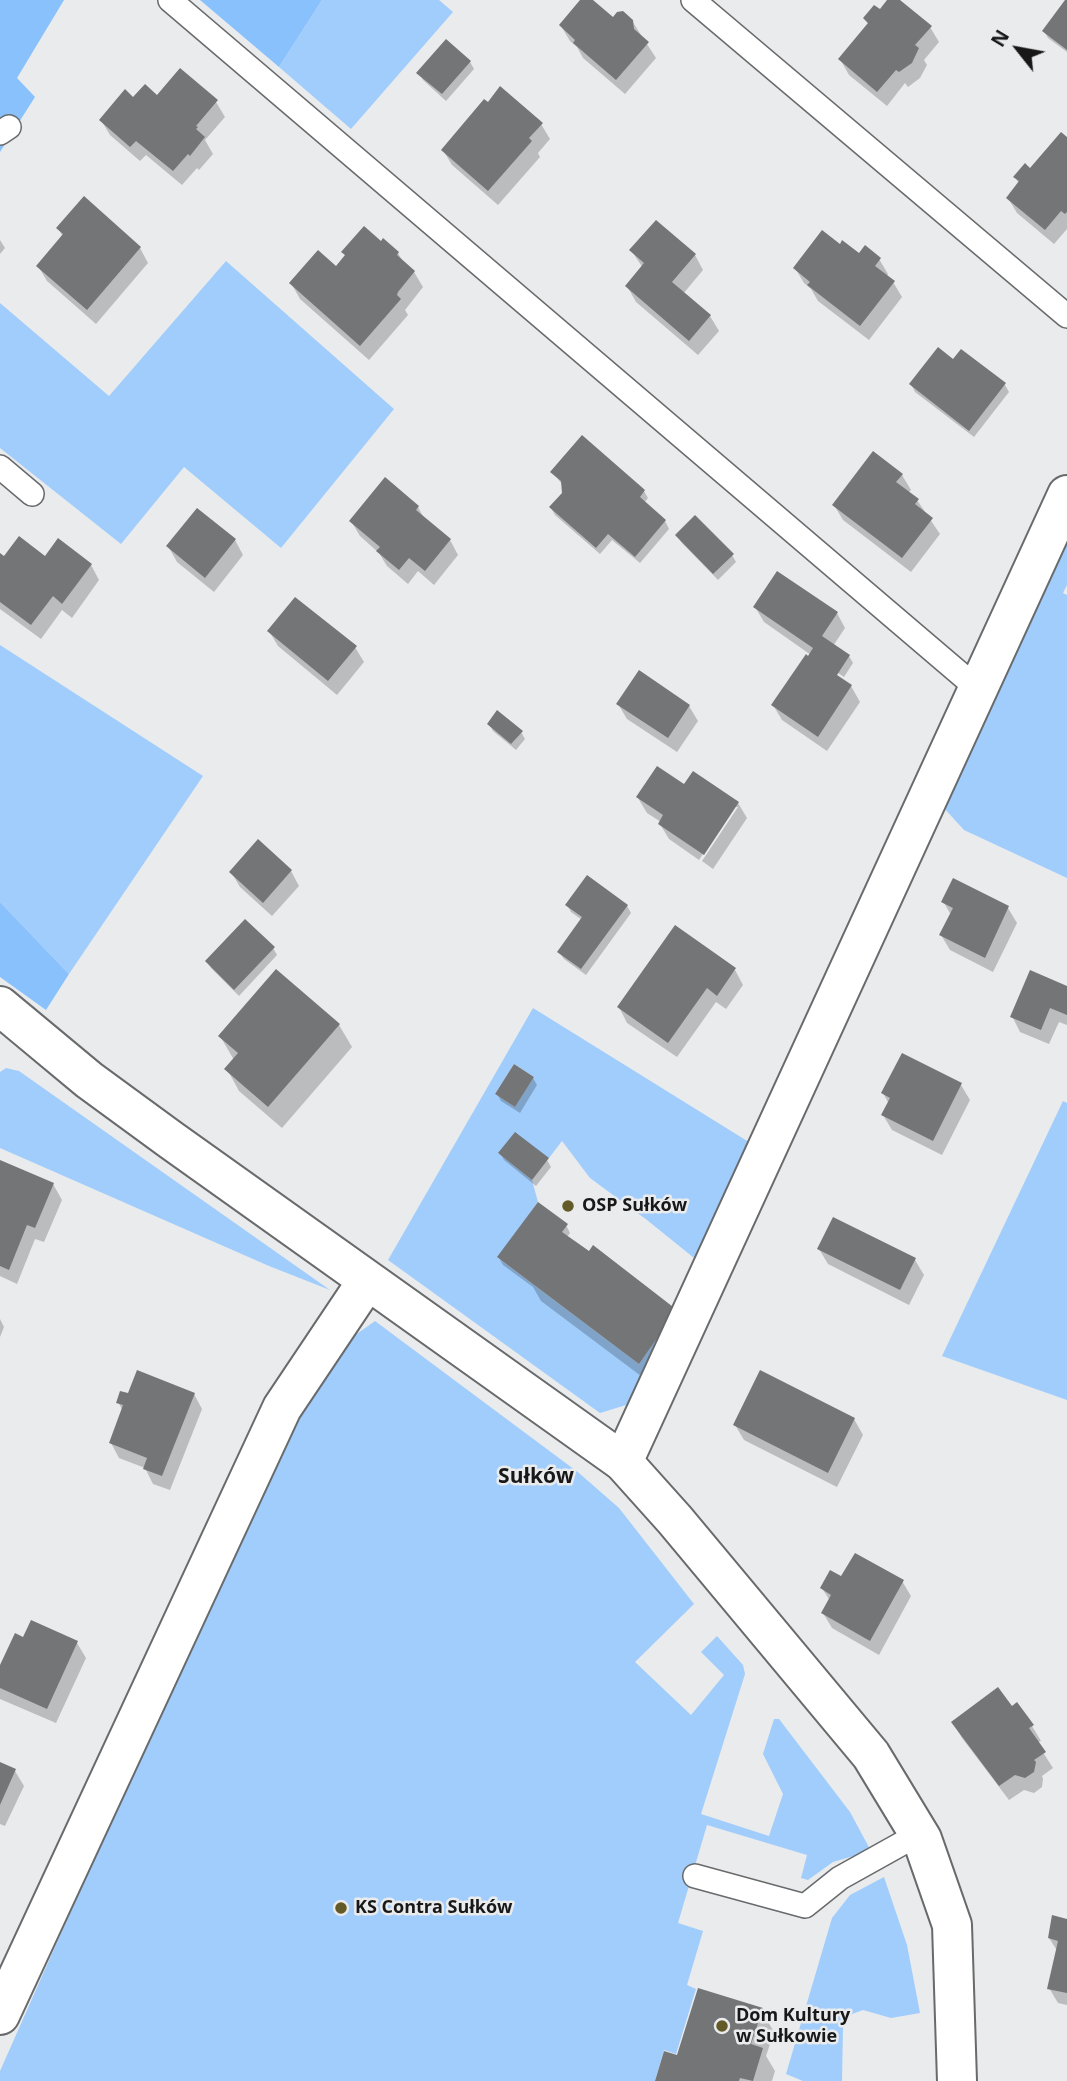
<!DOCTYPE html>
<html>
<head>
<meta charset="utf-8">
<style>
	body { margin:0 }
	#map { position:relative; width:1067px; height:2081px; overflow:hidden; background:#e9ebed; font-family:"Open Sans",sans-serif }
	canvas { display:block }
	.north { position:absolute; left:983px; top:14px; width:70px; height:70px; -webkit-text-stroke:5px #e9ebed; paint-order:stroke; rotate:301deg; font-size:19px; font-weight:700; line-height:28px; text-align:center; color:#181819 }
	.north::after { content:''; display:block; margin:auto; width:24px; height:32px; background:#181819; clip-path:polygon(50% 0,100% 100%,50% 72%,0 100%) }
</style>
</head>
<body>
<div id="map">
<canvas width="1067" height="2081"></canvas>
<div class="north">N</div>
</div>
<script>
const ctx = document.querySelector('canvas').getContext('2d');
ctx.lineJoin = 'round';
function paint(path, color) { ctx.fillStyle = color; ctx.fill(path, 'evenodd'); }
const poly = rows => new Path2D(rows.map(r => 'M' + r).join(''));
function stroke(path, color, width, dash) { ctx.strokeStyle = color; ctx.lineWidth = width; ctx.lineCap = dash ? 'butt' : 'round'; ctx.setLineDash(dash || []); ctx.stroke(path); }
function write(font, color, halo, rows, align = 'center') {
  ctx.font = font + ' "Open Sans",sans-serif'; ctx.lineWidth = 5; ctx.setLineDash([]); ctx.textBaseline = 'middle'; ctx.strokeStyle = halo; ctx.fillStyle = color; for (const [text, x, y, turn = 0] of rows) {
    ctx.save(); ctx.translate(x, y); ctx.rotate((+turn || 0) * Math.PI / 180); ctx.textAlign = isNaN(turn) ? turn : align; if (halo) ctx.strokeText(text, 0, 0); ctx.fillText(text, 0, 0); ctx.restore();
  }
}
paint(poly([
	[322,0,439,0,453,12,351,129,279,67],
	[226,261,394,409,281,548,184,467,121,544,0,448,0,303,109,396],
	[1067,534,1067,585,1063,593,1067,595,1067,878,964,830,943,807],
	[0,645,203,776,69,974,0,902],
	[533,1008,752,1144,699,1262,647,1220,590,1178,562,1141,549,1158,498,1153,532,1180,538,1202,498,1258,639,1364,677,1310,636,1402,600,1413,388,1260],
	[514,1064,534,1077,515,1107,495,1094],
	[6,1068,19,1071,330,1290,269,1266,0,1148,0,1072],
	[1063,1101,1067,1103,1067,1400,942,1356],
	[375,1321,579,1473,619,1508,694,1604,635,1662,691,1715,724,1675,701,1652,717,1636,743,1665,745,1674,701,1814,769,1836,783,1794,763,1754,774,1719,779,1719,850,1812,871,1851,833,1862,808,1880,801,1878,807,1855,707,1825,678,1923,703,1931,687,1985,696,1989,676,2054,664,2050,655,2081,0,2081,0,2071,238,1534,292,1417,334,1350],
	[884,1877,907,1945,920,2013,891,2018,863,2010,852,2014,843,2028,842,2081,803,2081,786,2074,832,1918,850,1895]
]), '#a1cdfc');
paint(poly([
	[0,0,64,0,17,78,35,97,0,152],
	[200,0,322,0,279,67],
	[0,902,69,974,46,1010,0,977]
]), '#89c1fd');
paint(poly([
	[583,0,591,0,613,19,632,21,656,58,625,94,583,58,577,47,570,41,561,26],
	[890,0,897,0,930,27,939,42,924,60,927,65,920,78,908,87,905,83,887,106,849,75,840,59,869,25,865,19,880,12],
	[1067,0,1067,52,1048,38,1044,31],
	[446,42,470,62,474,69,446,101,423,80,419,73],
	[157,98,216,102,225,117,205,140,213,154,199,170,197,168,182,185,146,155,140,161,110,135,101,120,133,99],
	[541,124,550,139,538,153,540,157,498,205,452,165,443,150],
	[1067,140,1067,229,1054,244,1017,213,1008,198,1019,184,1015,177,1030,171],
	[58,228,140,248,148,263,96,324,47,281,38,266,63,237],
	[0,240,5,248,0,254],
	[381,243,398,253,403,262,414,272,423,287,405,310,408,315,369,360,300,299,291,283,336,268,346,257,343,252],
	[840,246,859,255,879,259,888,274,886,277,893,282,902,297,869,340,818,301,811,289,804,283,795,268],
	[631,250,695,255,703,270,683,294,710,316,719,331,698,355,636,302,627,286,643,268],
	[962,351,1005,385,1009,392,974,437,915,392,911,384,953,361],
	[552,472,644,491,648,498,644,503,665,521,669,529,640,563,612,540,600,554,555,515,551,508,563,493,562,484],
	[902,475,911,490,908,493,917,500,940,534,911,572,843,520,834,505],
	[385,480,418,507,425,520,450,540,458,555,434,585,418,571,408,584,387,566,379,553,360,536,351,521],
	[677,535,732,555,736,562,718,580,681,542],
	[235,540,243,555,214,592,177,562,168,546],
	[0,556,4,559,45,558,91,565,99,580,72,618,62,610,41,639,0,609],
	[755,607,837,613,845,628,833,646,849,656,853,663,844,677,814,657,814,662,851,686,860,702,827,751,782,720,773,705,813,661,811,655,764,622],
	[269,631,355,647,364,662,337,695,278,646],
	[618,704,689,706,698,721,677,752,627,719],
	[489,724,521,732,525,739,516,750,493,731],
	[685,786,738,803,747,818,713,869,702,861,738,807,733,807,699,860,669,839,660,824,661,822,647,813,638,798],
	[291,871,299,886,272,916,240,887,231,872],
	[943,901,1008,908,1017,923,993,972,950,950,941,935,951,915],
	[567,905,627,906,631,913,586,975,564,959,559,952,582,920,571,912],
	[273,948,277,955,239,996,211,968,207,961],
	[735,970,743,985,726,1009,716,1002,677,1057,627,1023,619,1007],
	[1067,988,1067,1025,1059,1022,1049,1044,1020,1032,1012,1016],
	[339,1025,352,1047,282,1128,239,1091,227,1069,234,1060,220,1036],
	[533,1078,537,1085,520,1113,501,1101,497,1094],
	[961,1085,970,1100,942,1155,892,1130,883,1115,889,1104,883,1093],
	[500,1153,547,1160,551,1167,536,1186,504,1160],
	[0,1162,53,1184,62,1200,44,1242,35,1239,17,1284,0,1276],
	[566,1225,570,1233,567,1237,676,1311,653,1385,541,1301,533,1287,503,1265,499,1258],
	[819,1249,915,1260,924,1275,909,1305,828,1264],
	[0,1319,4,1327,0,1337],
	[194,1394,202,1409,170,1490,153,1484,145,1468,119,1458,111,1443,123,1411,118,1402],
	[854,1419,863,1435,837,1487,744,1440,735,1425],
	[842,1579,902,1581,911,1596,879,1655,832,1628,823,1613,830,1601,822,1588],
	[24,1639,77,1643,86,1658,56,1723,0,1699,0,1669],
	[1011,1708,1032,1726,1041,1741,1037,1743,1053,1768,1042,1776,1043,1779,1042,1787,1034,1793,1024,1790,1009,1800,962,1738,953,1723],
	[0,1764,15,1771,24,1786,5,1826,0,1824],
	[1067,1920,1067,2005,1058,2003,1049,1988,1058,1952,1049,1938],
	[761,2010,774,2032,766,2056,775,2071,772,2081,657,2081,679,2057]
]), '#0003');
paint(poly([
	[580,0,593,0,613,17,617,12,623,11,633,20,634,29,649,42,616,80,573,43,575,40,559,25],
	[887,0,900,0,932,26,915,45,919,48,912,63,899,72,896,70,877,92,838,59,868,23,863,18,874,5,880,9],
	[1065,0,1067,0,1067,50,1042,31],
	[446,39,471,61,442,94,416,73],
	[180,68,218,100,196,126,198,127,196,129,205,137,190,156,188,154,173,171,136,141,130,147,99,120,125,89,133,97,145,84,157,95],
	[500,86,543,123,529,138,532,141,488,191,441,150,484,99,488,102],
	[1061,132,1067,137,1067,212,1065,214,1061,211,1045,230,1006,198,1019,181,1013,177,1025,163,1030,168],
	[84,196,141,247,87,310,36,266,63,234,56,228],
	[656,220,696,254,672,282,711,315,689,341,625,286,644,263,629,250],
	[364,226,381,241,383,238,399,252,397,255,415,271,398,292,397,295,401,299,360,346,289,283,318,250,336,266,345,255,341,252],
	[822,230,840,244,842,240,859,253,865,245,881,258,875,266,895,281,860,326,807,285,810,282,793,268],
	[938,347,953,359,961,349,1006,383,969,431,909,384],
	[582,435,645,490,640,497,666,520,635,557,608,534,596,548,549,507,562,493,561,481,550,472],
	[873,451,903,474,896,482,919,499,915,504,933,518,902,558,832,505],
	[385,477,419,506,416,510,451,539,425,571,409,558,399,570,376,551,380,547,349,521],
	[197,508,236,539,205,578,166,546],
	[695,515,734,554,713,574,675,535],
	[19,536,45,556,58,538,92,564,62,604,53,596,31,625,0,602,0,553,4,556],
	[777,571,838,612,822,636,850,655,837,675,852,685,818,737,771,705,806,654,808,656,813,648,753,607],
	[295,597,357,646,328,681,267,631],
	[639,670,690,705,668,738,616,704],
	[497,710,523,731,511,744,487,724],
	[657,766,684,784,693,771,739,802,704,855,658,824,663,815,636,797],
	[258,839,292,870,263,903,229,872],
	[587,875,628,905,581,969,557,952,582,917,565,905],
	[953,878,1009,906,985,958,939,935,953,908,941,902],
	[245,919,275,947,234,990,205,961],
	[675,925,736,968,717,996,707,988,668,1043,617,1007],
	[276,969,340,1024,268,1107,224,1069,238,1053,218,1036],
	[1030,970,1067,986,1067,1015,1050,1008,1041,1030,1010,1017],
	[902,1053,962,1083,933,1141,881,1115,890,1098,881,1093],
	[514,1064,534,1077,515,1107,495,1094],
	[515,1132,549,1158,532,1180,498,1153],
	[0,1160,54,1183,35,1228,27,1225,9,1270,0,1266],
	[538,1202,568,1224,562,1232,589,1251,593,1245,677,1310,639,1364,497,1257],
	[833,1217,916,1258,900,1290,817,1249],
	[137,1370,195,1393,162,1476,143,1469,147,1458,109,1443,123,1405,116,1403,120,1391,128,1393],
	[760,1370,855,1418,828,1473,733,1425],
	[855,1553,904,1580,870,1641,821,1613,831,1595,820,1588,830,1570,841,1576],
	[31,1620,78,1641,47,1709,0,1688,0,1665,15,1633,23,1637],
	[998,1687,1012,1706,1017,1702,1034,1725,1029,1728,1046,1752,1034,1760,1036,1762,1034,1772,1025,1778,1015,1775,999,1786,951,1722],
	[0,1762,16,1769,0,1805],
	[1052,1915,1067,1919,1067,1993,1047,1989,1058,1941,1048,1938],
	[698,1988,763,2008,751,2044,763,2048,753,2081,740,2078,739,2081,655,2081,664,2051,677,2055]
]), '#737577');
const service = poly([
	[170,0,978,689],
	[693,0,1067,316],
	[0,133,9,127],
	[0,467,32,494],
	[695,1876,805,1906,840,1878,919,1834]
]);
const minor = poly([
	[623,1462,1067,495],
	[0,2015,282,1408,367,1281]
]);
const tertiary = poly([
	[0,1006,89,1080,171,1140,623,1462,675,1520,871,1755,922,1839,952,1925,957,2081]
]);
stroke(service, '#686a6c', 26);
stroke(minor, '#686a6c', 42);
stroke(tertiary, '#686a6c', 42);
stroke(service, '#fff', 23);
stroke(minor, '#fff', 38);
stroke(tertiary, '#fff', 38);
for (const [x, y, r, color] of [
	[568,1206,7,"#635b27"],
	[341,1908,7,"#635b27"],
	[722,2026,7,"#635b27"]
]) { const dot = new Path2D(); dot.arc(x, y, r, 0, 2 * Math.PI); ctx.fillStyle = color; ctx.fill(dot); stroke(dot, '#e9ebed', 2.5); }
write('bold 18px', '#181819', '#e9ebed', [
	["OSP Sułków",582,1206],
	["KS Contra Sułków",355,1908],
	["Dom Kultury",736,2016],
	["w Sułkowie",736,2037]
], 'left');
write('bold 21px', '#181819', '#e9ebed', [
	["Sułków",536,1477]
]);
</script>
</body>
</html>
